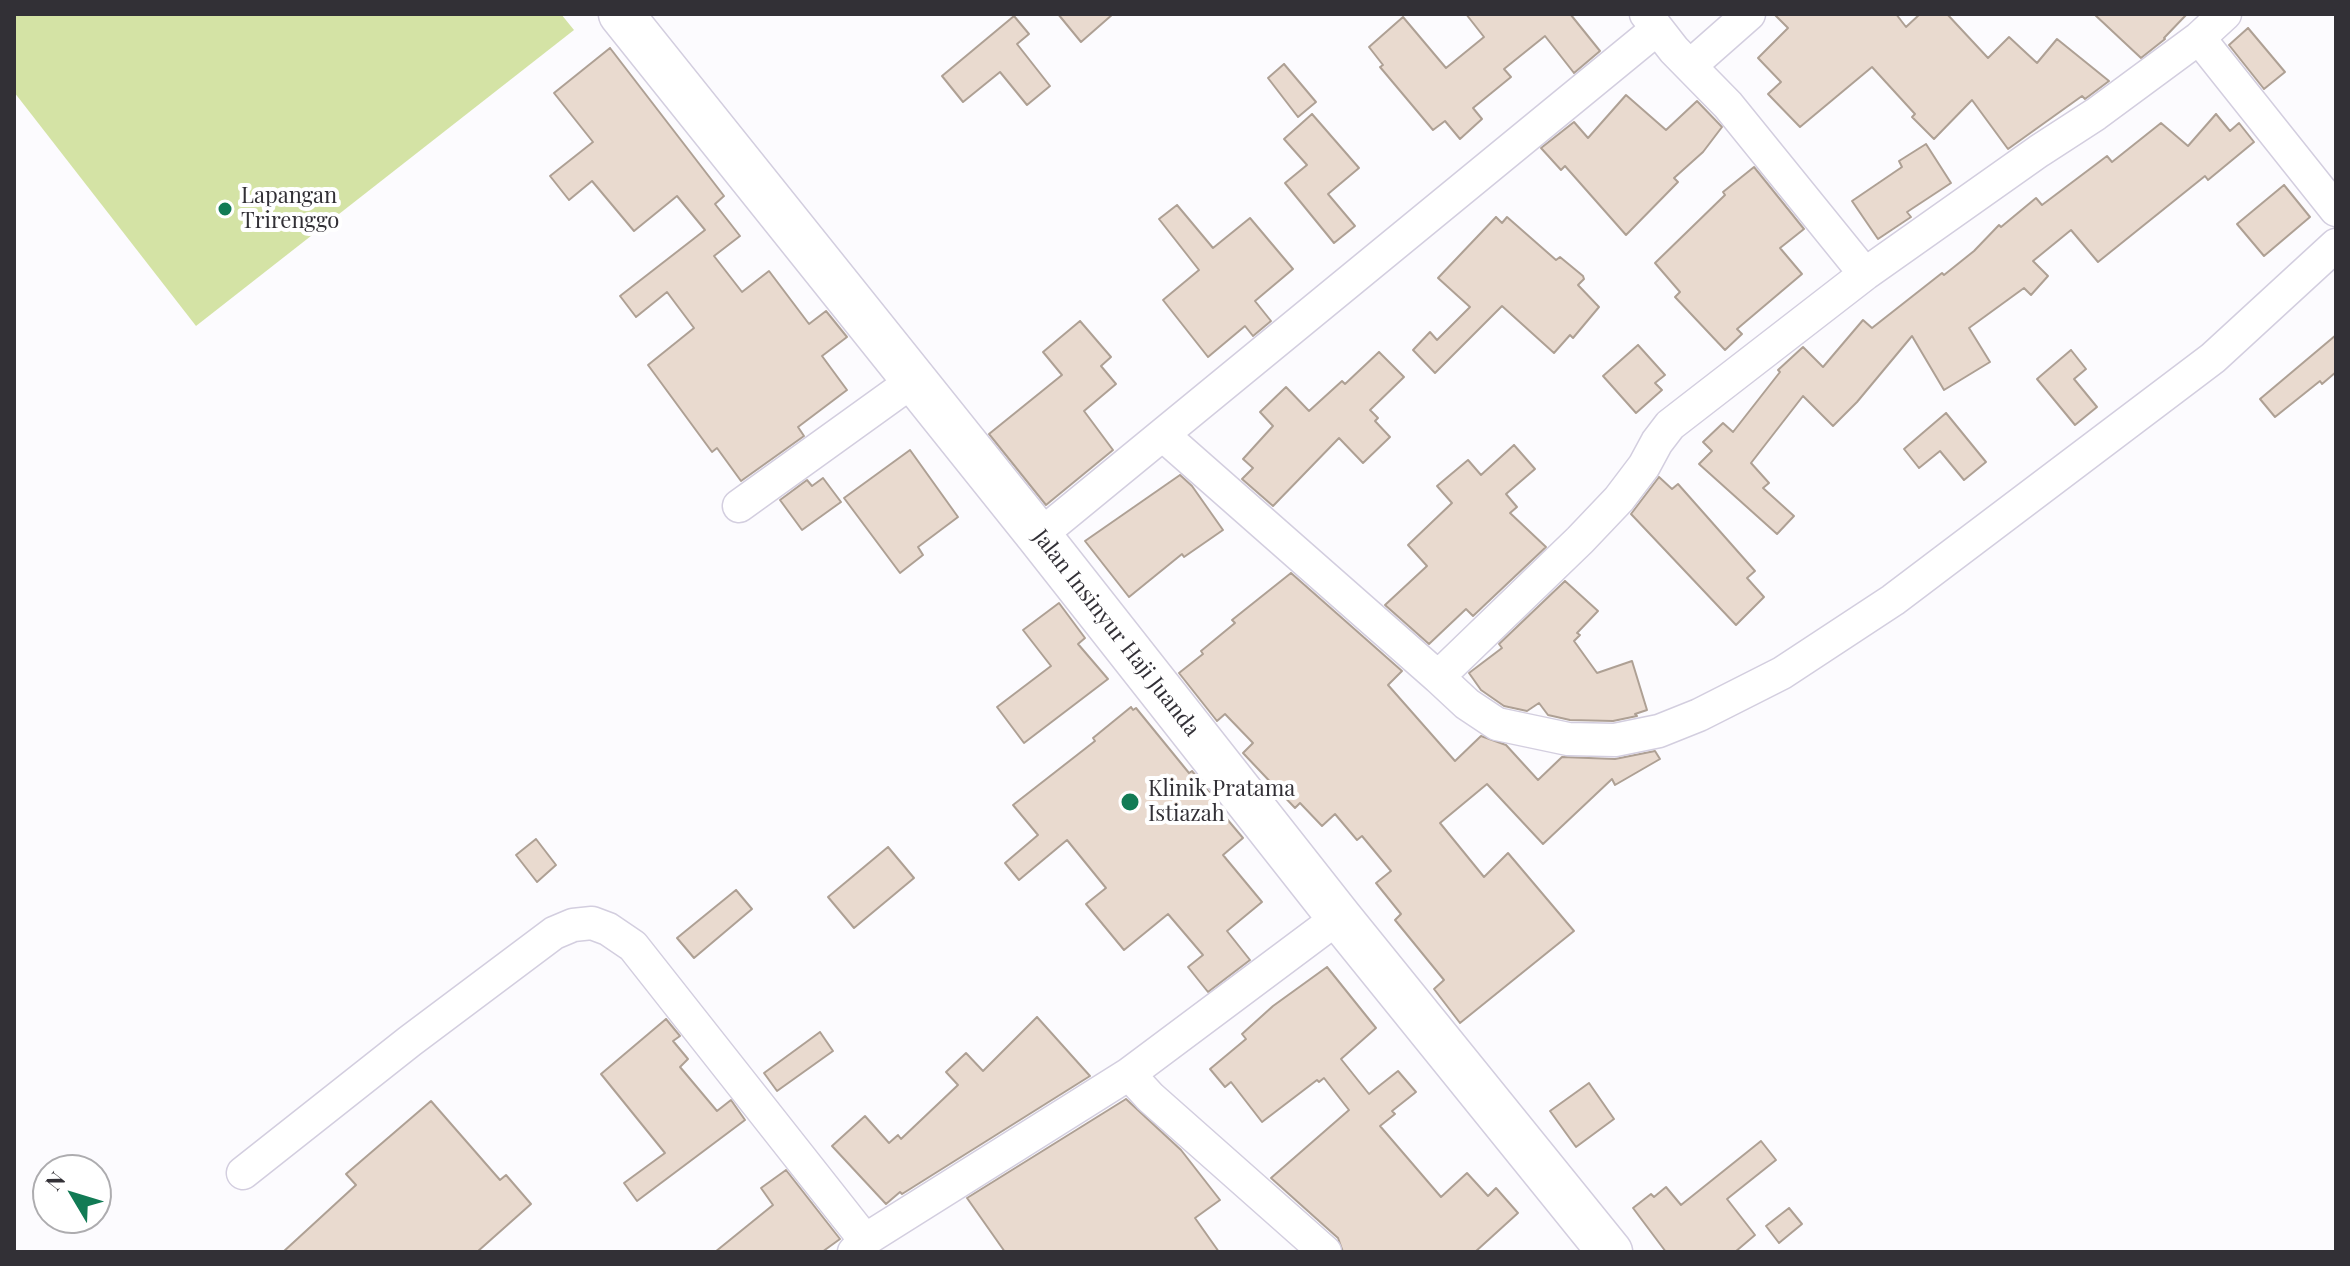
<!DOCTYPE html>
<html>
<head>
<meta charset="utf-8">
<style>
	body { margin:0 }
	#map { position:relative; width:2350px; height:1266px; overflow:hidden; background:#fcfbfe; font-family:"Playfair Display",serif }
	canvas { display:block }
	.frame { position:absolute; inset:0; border:16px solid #323036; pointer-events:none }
	.north { position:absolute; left:32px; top:1154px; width:80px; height:80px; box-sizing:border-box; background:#fff; border:2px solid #adacaf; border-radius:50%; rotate:308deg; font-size:22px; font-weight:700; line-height:32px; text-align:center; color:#323036 }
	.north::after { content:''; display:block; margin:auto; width:28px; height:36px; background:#127b55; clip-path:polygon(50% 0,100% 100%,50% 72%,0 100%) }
</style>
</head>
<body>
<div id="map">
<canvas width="2350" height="1266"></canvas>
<div class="frame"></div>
<div class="north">N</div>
</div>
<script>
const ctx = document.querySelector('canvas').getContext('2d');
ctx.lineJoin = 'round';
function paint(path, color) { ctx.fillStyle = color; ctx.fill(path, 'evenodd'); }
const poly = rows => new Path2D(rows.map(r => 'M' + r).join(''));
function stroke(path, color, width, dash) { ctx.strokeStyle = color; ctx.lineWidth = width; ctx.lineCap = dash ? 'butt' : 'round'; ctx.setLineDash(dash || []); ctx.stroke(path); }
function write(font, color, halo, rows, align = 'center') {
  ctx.font = font + ' "Playfair Display",serif'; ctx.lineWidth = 8; ctx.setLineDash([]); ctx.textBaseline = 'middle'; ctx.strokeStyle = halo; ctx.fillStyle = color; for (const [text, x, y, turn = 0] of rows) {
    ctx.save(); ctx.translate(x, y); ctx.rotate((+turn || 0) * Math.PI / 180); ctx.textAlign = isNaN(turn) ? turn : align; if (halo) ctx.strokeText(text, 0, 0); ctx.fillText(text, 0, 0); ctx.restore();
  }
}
paint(poly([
	[14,14,561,14,574,30,196,326,14,92]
]), '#d4e3a5');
const building = poly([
	[1058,14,1113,14,1081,42,1058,14],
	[1466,14,1572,14,1571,15,1600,51,1574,73,1545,36,1504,69,1511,77,1473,108,1482,119,1460,139,1445,121,1433,130,1380,67,1383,65,1369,47,1403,17,1446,68,1484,37,1466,14],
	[1774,14,1896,14,1906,27,1920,14,1947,14,1988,58,2009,37,2037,63,2057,39,2109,81,2085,99,2082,96,2008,149,1972,100,1934,139,1912,117,1915,114,1872,67,1800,127,1768,94,1781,82,1758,58,1788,28,1774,14],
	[2094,14,2187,14,2164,38,2165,39,2141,58,2094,14],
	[1014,16,1029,34,1017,44,1050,86,1027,105,1000,72,963,102,942,76,1014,16],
	[2248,28,2285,72,2264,89,2229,45,2248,28],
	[610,48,724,196,715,204,740,236,714,256,742,292,769,271,809,324,826,311,847,337,822,356,847,390,798,427,804,436,741,481,717,448,712,452,648,365,694,328,667,292,636,317,620,296,705,230,677,196,634,231,592,181,569,200,550,176,593,142,554,93,610,48],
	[1284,64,1316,102,1298,117,1268,78,1284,64],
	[1626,95,1666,130,1697,101,1722,127,1703,152,1674,178,1678,182,1626,235,1565,166,1561,170,1541,148,1574,122,1588,138,1626,95],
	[1312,114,1359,168,1328,194,1355,226,1334,243,1285,183,1307,165,1284,139,1312,114],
	[2216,114,2230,131,2239,123,2254,142,2208,180,2205,176,2098,262,2071,230,2033,261,2048,276,2031,295,2024,288,1969,328,1990,362,1944,390,1912,336,1857,402,1833,426,1803,396,1751,463,1769,483,1763,488,1794,516,1777,534,1699,464,1712,451,1703,442,1723,423,1733,432,1780,372,1778,370,1803,347,1823,367,1863,320,1872,328,1942,273,1944,275,1974,251,1999,225,2001,227,2036,198,2042,205,2107,156,2112,162,2161,123,2188,146,2216,114],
	[1926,144,1951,183,1907,212,1911,217,1878,239,1852,201,1902,167,1899,161,1926,144],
	[1754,167,1804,229,1780,248,1802,274,1737,329,1742,334,1725,350,1675,297,1680,292,1655,263,1725,195,1723,192,1754,167],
	[2284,185,2310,217,2264,256,2237,224,2284,185],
	[1177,205,1213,248,1250,218,1293,269,1255,301,1271,321,1253,336,1245,326,1208,357,1163,300,1199,270,1159,219,1177,205],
	[1496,217,1502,223,1507,217,1556,260,1560,257,1583,276,1584,279,1578,285,1599,307,1573,338,1570,335,1554,353,1502,306,1435,373,1413,350,1430,332,1437,340,1470,307,1438,278,1496,217],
	[1080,321,1111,357,1101,366,1116,384,1084,411,1113,450,1046,505,989,434,1062,375,1043,352,1080,321],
	[2336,335,2336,372,2322,384,2320,381,2275,417,2260,399,2336,335],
	[1638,345,1665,375,1655,383,1662,390,1636,413,1603,376,1638,345],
	[2071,350,2086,369,2074,379,2097,407,2075,425,2037,379,2071,350],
	[1379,352,1404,377,1370,410,1378,418,1375,421,1390,437,1363,463,1339,438,1273,506,1242,479,1253,468,1243,459,1273,426,1260,412,1286,387,1309,411,1342,381,1345,384,1379,352],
	[1946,413,1986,462,1964,480,1940,451,1919,468,1904,449,1946,413],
	[1514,445,1535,469,1506,494,1517,507,1510,513,1546,547,1473,616,1466,609,1429,644,1385,605,1427,566,1408,545,1452,503,1437,486,1468,460,1481,475,1514,445],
	[910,450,958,517,918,547,923,555,900,573,844,498,910,450],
	[1180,475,1192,486,1223,530,1184,557,1182,554,1129,597,1085,541,1180,475],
	[1659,477,1672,489,1678,484,1755,571,1747,578,1764,597,1736,625,1631,514,1659,477],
	[823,478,841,502,802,530,780,500,807,480,812,486,823,478],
	[1291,573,1402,671,1388,685,1455,761,1481,736,1506,745,1538,780,1562,757,1615,759,1655,751,1660,759,1615,785,1612,779,1543,844,1487,784,1440,823,1484,877,1508,853,1574,931,1460,1023,1434,989,1444,980,1395,920,1401,914,1376,883,1391,871,1362,836,1357,840,1335,814,1322,826,1300,803,1295,808,1243,753,1253,743,1225,714,1217,721,1179,673,1203,654,1201,651,1235,623,1232,620,1291,573],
	[1565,581,1598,611,1577,633,1580,635,1574,641,1597,673,1632,661,1647,710,1635,714,1637,716,1613,721,1570,720,1548,715,1539,703,1527,711,1504,706,1481,690,1469,673,1502,648,1499,644,1565,581],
	[1059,603,1085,638,1078,644,1108,679,1024,743,997,707,1051,666,1023,630,1059,603],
	[1131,707,1133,710,1136,708,1189,773,1192,771,1214,798,1211,800,1243,838,1223,855,1262,902,1227,931,1250,960,1208,992,1188,967,1203,955,1168,914,1124,950,1086,904,1106,888,1067,840,1019,880,1005,863,1038,835,1013,805,1095,741,1093,738,1131,707],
	[536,839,556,865,537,882,516,855,536,839],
	[888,847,914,878,854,928,828,897,888,847],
	[736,890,752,909,694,958,677,938,736,890],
	[1327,967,1376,1028,1341,1059,1369,1094,1398,1071,1416,1092,1392,1111,1395,1114,1380,1126,1441,1197,1467,1173,1488,1196,1496,1188,1518,1213,1475,1252,1343,1252,1338,1238,1271,1178,1349,1110,1324,1078,1319,1082,1317,1080,1262,1122,1231,1082,1225,1087,1210,1069,1246,1039,1242,1034,1273,1006,1327,967],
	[1037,1017,1090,1076,902,1194,900,1192,886,1204,832,1146,865,1116,889,1143,898,1135,901,1139,958,1085,946,1072,966,1053,983,1071,1037,1017],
	[666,1019,680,1036,673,1041,688,1059,680,1067,717,1111,731,1100,745,1120,637,1201,624,1183,665,1153,601,1074,666,1019],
	[820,1032,833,1051,777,1091,764,1073,820,1032],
	[1589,1083,1614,1119,1576,1147,1550,1111,1589,1083],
	[1126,1099,1181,1150,1220,1200,1195,1218,1219,1252,1005,1252,967,1198,1126,1099],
	[431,1101,500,1180,506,1175,531,1204,477,1252,283,1252,356,1185,346,1174,431,1101],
	[1761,1141,1776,1160,1727,1199,1755,1235,1735,1252,1666,1252,1633,1208,1651,1194,1654,1197,1666,1187,1681,1205,1761,1141],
	[786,1170,840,1239,822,1252,715,1252,773,1205,761,1188,786,1170],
	[1789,1208,1802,1224,1779,1243,1766,1226,1789,1208]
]);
paint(building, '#e9dacf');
stroke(building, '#aea094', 2);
const minor = poly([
	[1646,14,1674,50,1728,105,1865,274,2039,151,2096,114,2199,38,2225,14],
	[2199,38,2336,210],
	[1690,66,1749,14],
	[1163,435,1438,677,1580,540,1619,499,1644,466,1657,442,1670,425,1865,274],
	[739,506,914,380],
	[1039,536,1657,29],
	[1438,677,1467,704,1497,724,1568,739,1615,740,1659,731,1699,715,1782,673,1893,600,2213,358,2336,245],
	[1129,1074,1150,1097,1325,1252],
	[243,1173,410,1041,554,933,573,925,592,923,608,929,633,946,865,1240],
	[854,1252,865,1240,1129,1074,1339,917]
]);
const secondary = poly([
	[621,14,1039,536,1339,917,1610,1252]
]);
stroke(minor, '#d3cedf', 35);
stroke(secondary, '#d3cedf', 47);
stroke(minor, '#fff', 32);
stroke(secondary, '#fff', 44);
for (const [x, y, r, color] of [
	[225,209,8,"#127b55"],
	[1130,802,10,"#127b55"]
]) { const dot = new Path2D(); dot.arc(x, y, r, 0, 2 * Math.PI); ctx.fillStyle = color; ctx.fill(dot); stroke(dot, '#fff', 3); }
write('22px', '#323036', '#fff', [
	["Lapangan",241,196],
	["Trirenggo",241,221],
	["Klinik Pratama",1148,789],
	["Istiazah",1148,814]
], 'left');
write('22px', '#323036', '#fff', [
	["Jalan Insinyur Haji Juanda",1116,633,52]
]);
</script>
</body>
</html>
